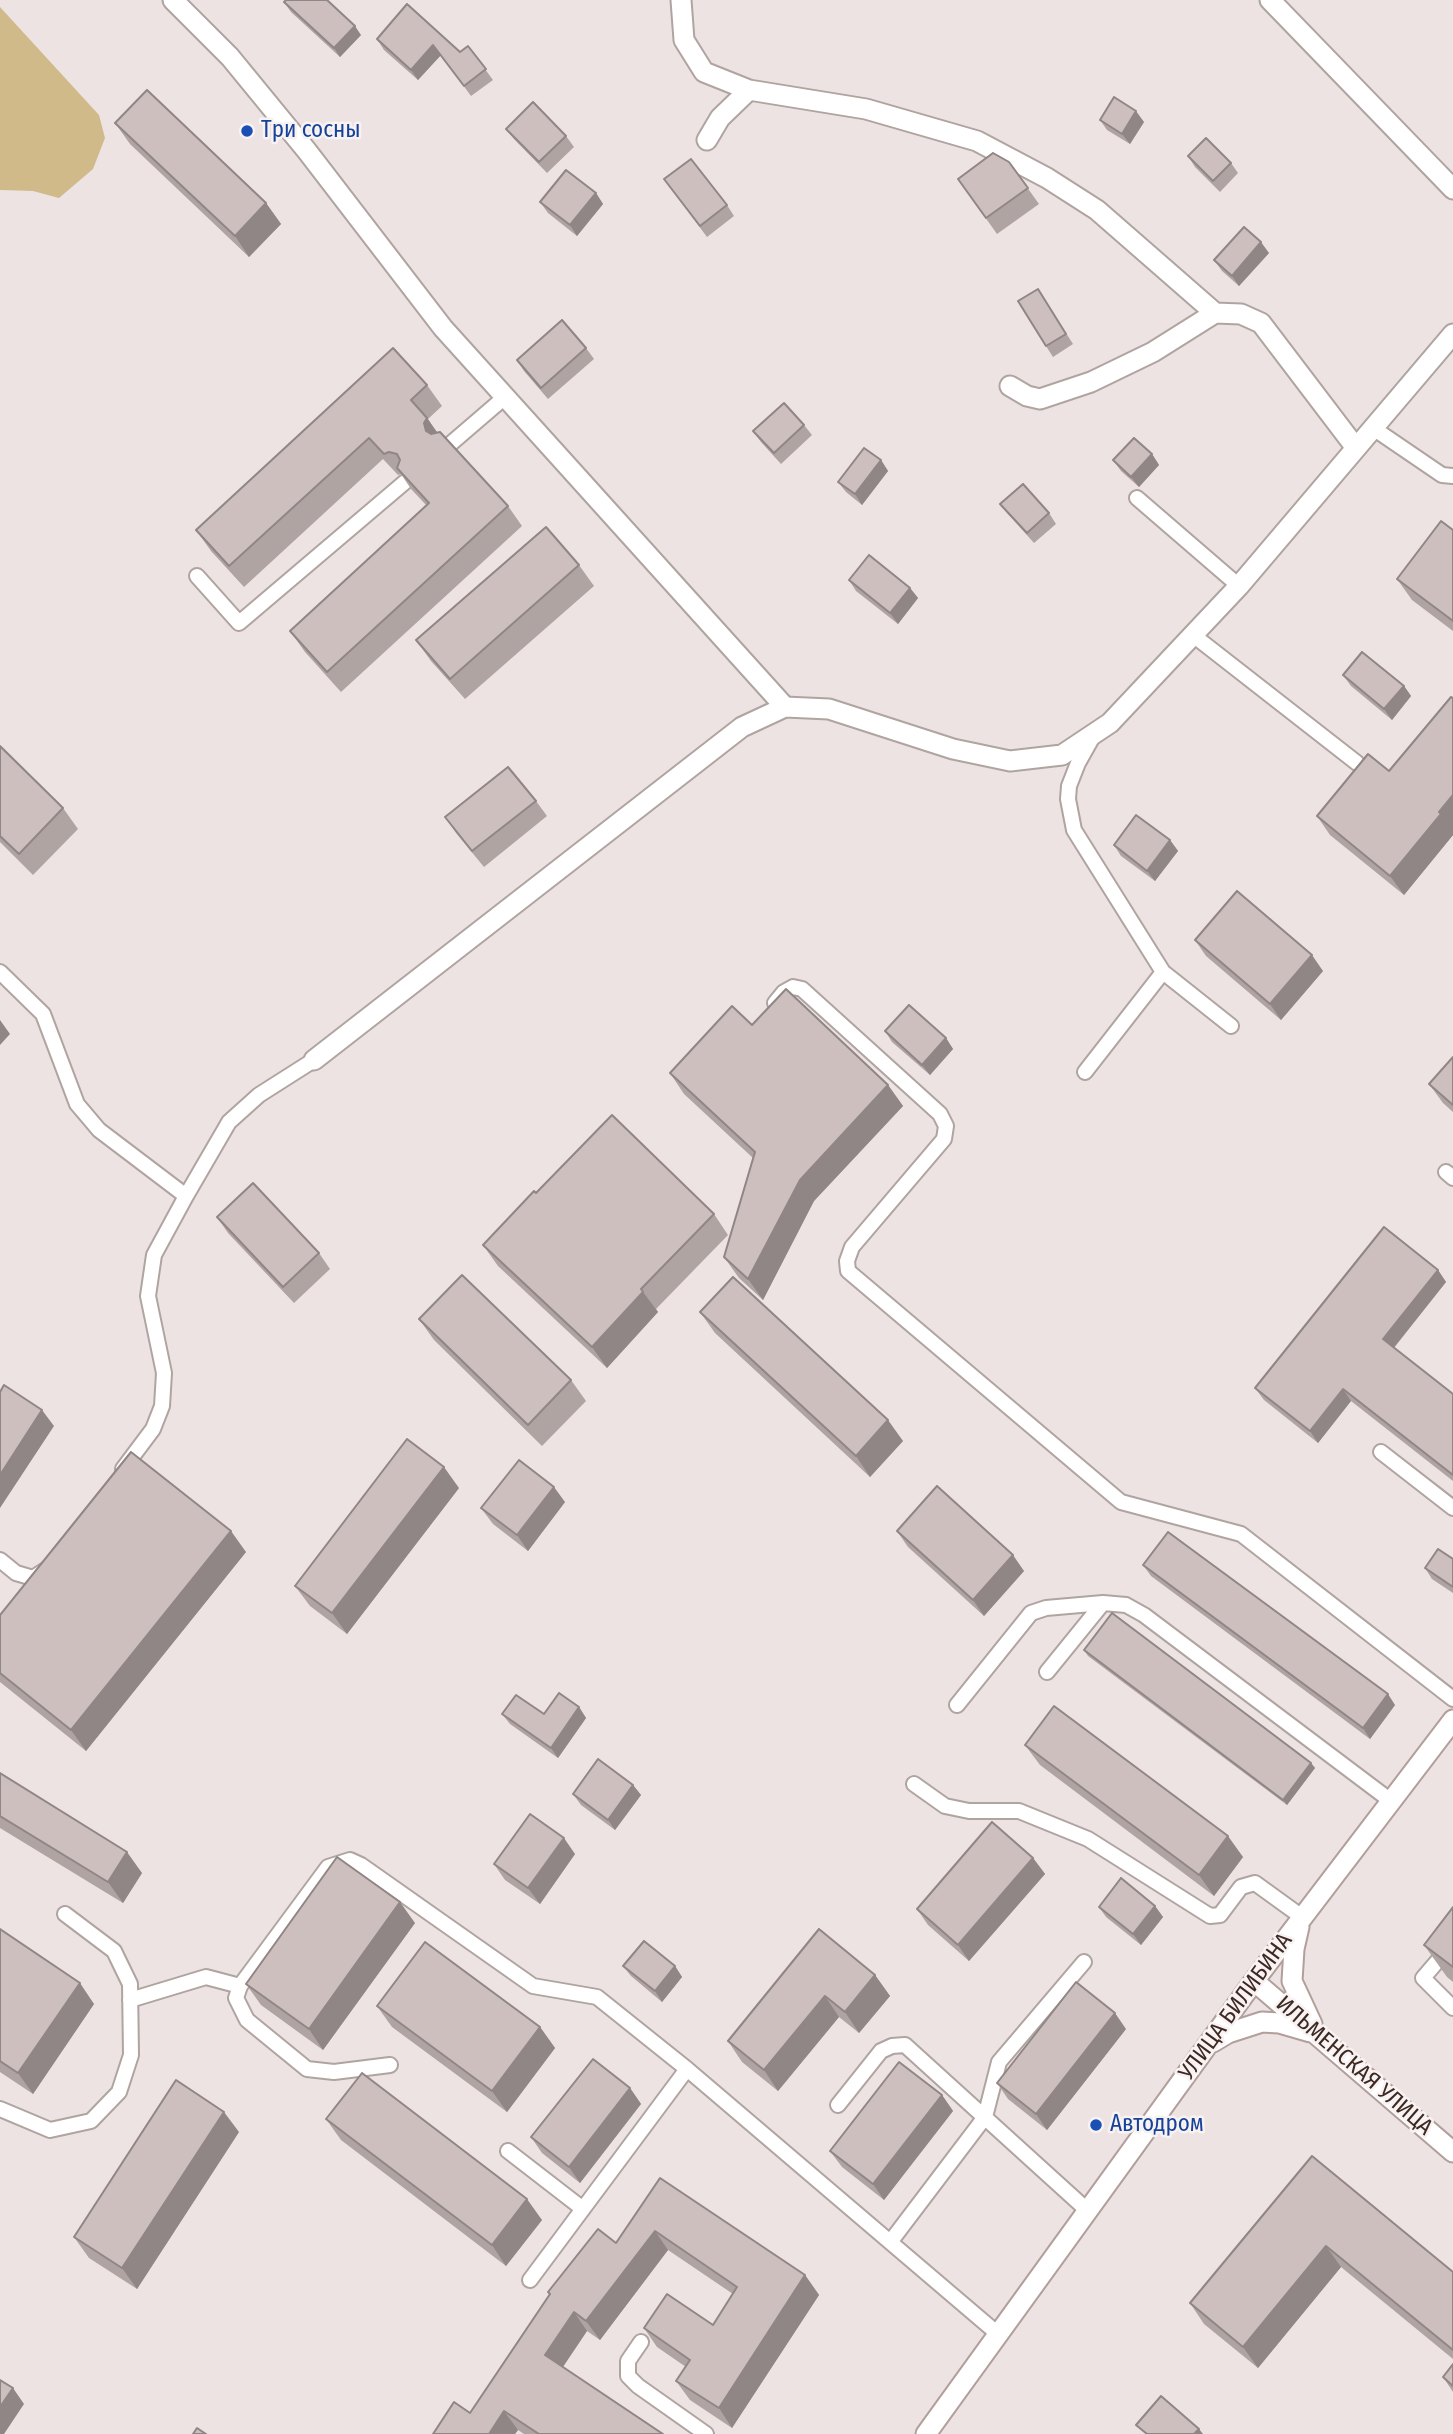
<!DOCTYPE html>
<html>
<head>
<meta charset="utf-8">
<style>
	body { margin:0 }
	canvas { display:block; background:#ece3e2 }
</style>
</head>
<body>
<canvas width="1453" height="2434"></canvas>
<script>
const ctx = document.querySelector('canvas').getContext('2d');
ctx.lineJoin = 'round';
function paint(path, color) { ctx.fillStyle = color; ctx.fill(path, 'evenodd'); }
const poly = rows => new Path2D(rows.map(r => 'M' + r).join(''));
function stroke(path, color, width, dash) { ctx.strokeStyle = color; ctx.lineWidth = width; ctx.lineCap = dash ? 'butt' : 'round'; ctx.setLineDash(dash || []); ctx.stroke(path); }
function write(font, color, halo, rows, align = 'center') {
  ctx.font = font + ' "Fira Sans Condensed",sans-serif'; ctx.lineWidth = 5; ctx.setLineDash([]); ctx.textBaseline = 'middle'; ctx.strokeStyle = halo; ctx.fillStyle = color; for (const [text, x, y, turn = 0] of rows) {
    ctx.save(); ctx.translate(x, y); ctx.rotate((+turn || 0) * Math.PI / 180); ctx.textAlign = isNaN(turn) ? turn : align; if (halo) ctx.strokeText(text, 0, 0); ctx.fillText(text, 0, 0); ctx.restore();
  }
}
paint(poly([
	[0,7,99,115,105,138,93,169,59,198,33,191,0,190]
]), '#d1ba8a');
const service = poly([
	[1373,428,1442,475,1453,476],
	[448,446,505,397],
	[1137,498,1239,586],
	[197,576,239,623,405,482],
	[1193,635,1357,763],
	[0,972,43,1014,77,1104,99,1130,186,1196],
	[1163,972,1231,1026],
	[775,1003,784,992,793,987,802,989,940,1114,946,1126,944,1139,852,1247,847,1261,848,1271,1121,1502,1241,1534,1453,1699],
	[1085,1072,1163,972,1074,830,1068,799,1069,786,1078,763,1092,738],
	[1446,1172,1453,1178],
	[1381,1452,1453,1508],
	[123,1469,153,1429,162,1406,164,1373,148,1296,154,1255,186,1196,229,1122,259,1095,314,1060],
	[0,1560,16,1573,33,1578,47,1569],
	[1047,1672,1103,1603,1126,1605,1144,1615,1391,1801],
	[957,1705,1031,1613,1046,1608,1103,1603],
	[914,1784,945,1806,969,1811,1019,1811,1088,1839,1210,1916,1220,1915,1241,1887,1255,1883,1302,1917],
	[1453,1943,1423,1978,1453,2008],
	[130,2000,206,1977,240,1986],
	[390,2065,334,2072,307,2069,247,2020,236,1998,240,1986,328,1867,350,1860,361,1865,533,1986,597,1997,687,2069,998,2334],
	[838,2105,881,2051,892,2046,905,2045,1088,2211],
	[0,2109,50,2130,91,2121,119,2092,131,2055,130,1984,114,1951,65,1914],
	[508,2151,583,2209],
	[891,2241,985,2117,999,2062,1084,1962],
	[530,2280,687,2069],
	[641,2342,628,2361,628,2376,638,2386,706,2434]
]);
const minor = poly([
	[173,0,230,57,307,151,443,328,785,707],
	[681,0,684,40,704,72,749,90,866,109,977,141,1047,178,1097,210,1215,313,1241,314,1261,323,1356,448],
	[1270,0,1453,189],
	[707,140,720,118,749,90],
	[1010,386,1027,396,1040,399,1091,382,1153,352,1215,313],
	[314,1060,742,727,785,707,829,709,953,749,1010,761,1062,755,1110,723,1239,586,1453,334]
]);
const secondary = poly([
	[1299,1927,1294,1949,1292,1981,1312,2024],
	[1254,1981,1453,2152],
	[1213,2042,1228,2033,1262,2022,1279,2023,1310,2032],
	[926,2434,1254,1981,1453,1720]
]);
stroke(service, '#b0a4a1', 18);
stroke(minor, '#b0a4a1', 23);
stroke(secondary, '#b29f9b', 23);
stroke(service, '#fff', 14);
stroke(minor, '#fff', 19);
stroke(secondary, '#fff', 19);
paint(poly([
	[284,2,361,35,340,57,291,12],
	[377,39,460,52,468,46,493,80,471,96,441,55,418,80,384,50],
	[1100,120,1144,122,1130,144,1107,130],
	[115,123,266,203,281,224,249,257,130,144],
	[506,129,566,136,574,147,547,173,514,139],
	[1188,156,1231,163,1238,173,1220,192,1195,167],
	[1009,162,1039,204,997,234,958,179],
	[664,179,727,205,734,216,707,237],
	[596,193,603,204,577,236,548,213,540,202],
	[1269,253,1239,286,1222,271,1214,260],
	[1038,289,1073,344,1053,357,1046,346],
	[586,348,594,359,548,399,524,371,517,360],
	[427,385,442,406,428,419,437,433,508,506,522,526,341,692,305,652,290,631,427,506,411,489,401,474,398,475,383,459,244,587,211,551,196,530],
	[804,425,812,435,781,464,761,442,753,431],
	[1152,454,1159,465,1139,487,1121,471,1113,460],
	[881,460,888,471,862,505,846,492,838,482],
	[1000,504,1049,513,1056,524,1034,543,1008,514],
	[1453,530,1453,631,1412,600,1397,579],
	[579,565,594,586,465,699,431,661,416,640],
	[849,580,910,588,918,598,898,624,856,591],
	[1343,675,1404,686,1411,696,1392,720,1351,686],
	[1453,698,1453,835,1404,895,1330,835,1317,816,1389,771],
	[0,746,63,808,78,829,33,875,0,842],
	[536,801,547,816,484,867,456,833,445,817],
	[1170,840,1178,851,1155,881,1121,856,1114,845],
	[1195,940,1323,971,1281,1020,1206,956],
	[752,1025,888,1085,903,1106,814,1201,763,1300,739,1278,724,1257,753,1158,684,1094,670,1073],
	[885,1031,946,1038,953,1049,930,1075,892,1042],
	[1453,1057,1453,1112,1443,1103,1429,1084],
	[536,1193,714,1214,728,1235,656,1309,658,1312,607,1368,498,1266,483,1245],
	[217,1217,319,1253,330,1269,294,1303,228,1233],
	[1438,1270,1446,1282,1394,1348,1453,1394,1453,1481,1351,1401,1318,1443,1264,1400,1255,1388],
	[700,1312,903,1441,870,1477,715,1333],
	[419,1319,571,1380,586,1401,542,1446,434,1340],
	[459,1488,347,1634,310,1606,295,1586],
	[565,1502,528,1551,493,1524,481,1508],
	[897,1531,1024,1571,984,1616,908,1547],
	[246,1552,86,1751,0,1682,0,1615],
	[1453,1559,1453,1593,1432,1579,1425,1568],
	[1143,1565,1395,1705,1370,1739,1151,1576],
	[1084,1650,1311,1763,1315,1768,1287,1805,1088,1656],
	[579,1707,586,1718,558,1758,510,1724,502,1714,544,1714],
	[1025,1745,1243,1857,1214,1896,1040,1765],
	[0,1773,142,1873,123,1903,0,1828,0,1829],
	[633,1785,641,1795,615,1830,581,1805,573,1794],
	[575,1854,540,1904,505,1880,494,1864],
	[1033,1858,1045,1874,969,1961,928,1925,917,1909],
	[1155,1906,1163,1917,1141,1945,1106,1917,1099,1907],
	[1453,1907,1453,1982,1447,1977,1424,1945],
	[415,1923,323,2050,261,2005,246,1984],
	[0,1929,94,2004,33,2094,0,2072],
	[623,1966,675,1966,682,1977,662,2002,631,1976],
	[875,1975,890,1996,859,2033,839,2017,778,2091,742,2062,728,2041],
	[377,2006,540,2027,555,2048,507,2112,392,2027],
	[1126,2029,1047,2130,1008,2099,997,2083],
	[630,2088,641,2104,580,2183,542,2153,531,2137],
	[942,2095,953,2111,884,2200,842,2167,830,2151],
	[326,2119,542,2220,506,2266,341,2140],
	[239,2132,137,2289,89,2258,74,2237],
	[1312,2156,1453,2272,1453,2359,1341,2267,1258,2368,1204,2324,1190,2303],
	[660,2178,805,2275,819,2295,732,2428,690,2400,676,2381,686,2367,657,2347,644,2328,713,2325,733,2294,668,2250,600,2340,587,2331,563,2367,663,2434,524,2434,518,2430,515,2434,433,2434,470,2413,616,2243],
	[1453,2364,1453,2392,1443,2377]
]), '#b0a4a3');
paint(poly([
	[355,26,361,35,340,57,334,48],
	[433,45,441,55,418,80,411,70],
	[1136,111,1144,122,1130,144,1122,134],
	[596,193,603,204,577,236,570,225],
	[266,203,281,224,249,257,235,236],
	[1261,242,1269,253,1239,286,1232,276],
	[427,418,442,439,439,443,426,431,424,423],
	[1152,454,1159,465,1139,487,1131,477],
	[881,460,888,471,862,505,855,494],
	[910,588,918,598,898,624,890,613],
	[1404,686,1411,696,1392,720,1384,709],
	[1453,795,1453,835,1404,895,1390,876],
	[1170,840,1178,851,1155,881,1147,871],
	[1312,955,1323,971,1281,1020,1270,1004],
	[0,1020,10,1034,0,1045],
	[946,1038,953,1049,930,1075,922,1065],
	[888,1085,903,1106,814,1201,763,1300,748,1279,800,1180],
	[1438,1270,1446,1282,1391,1351,1383,1339],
	[643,1292,658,1312,607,1368,592,1347],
	[1343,1389,1351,1401,1318,1443,1310,1431],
	[42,1410,54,1426,0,1508,0,1475],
	[888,1420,903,1441,870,1477,856,1456],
	[444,1467,459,1488,347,1634,332,1613],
	[554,1487,565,1502,528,1551,517,1535],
	[231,1531,246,1552,86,1751,71,1730],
	[1013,1555,1024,1571,984,1616,973,1600],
	[1388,1694,1395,1705,1370,1739,1363,1728],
	[579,1707,586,1718,558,1758,551,1748],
	[1311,1763,1315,1768,1287,1805,1283,1800],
	[633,1785,641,1795,615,1830,608,1820],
	[1228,1836,1243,1857,1214,1896,1199,1875],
	[564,1838,575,1854,540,1904,528,1888],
	[127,1852,142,1873,123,1903,108,1882],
	[1033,1858,1045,1874,969,1961,958,1945],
	[400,1902,415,1923,323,2050,309,2029],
	[1155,1906,1163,1917,1141,1945,1133,1934],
	[675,1966,682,1977,662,2002,655,1991],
	[875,1975,890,1996,859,2033,845,2012],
	[80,1983,94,2004,33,2094,18,2073],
	[825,1996,839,2017,778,2091,764,2070],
	[1115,2013,1126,2029,1047,2130,1036,2114],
	[540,2027,555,2048,507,2112,492,2091],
	[630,2088,641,2104,580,2183,569,2167],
	[942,2095,953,2111,884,2200,873,2184],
	[224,2112,239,2132,137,2289,122,2268],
	[527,2199,542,2220,506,2266,492,2245],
	[655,2231,668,2250,600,2340,586,2321],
	[1326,2246,1341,2267,1258,2368,1243,2347],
	[805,2275,819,2295,732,2428,719,2408],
	[574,2312,587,2331,558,2374,545,2355],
	[13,2388,24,2404,4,2434,0,2434,0,2407],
	[504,2411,518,2430,515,2434,489,2434],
	[1199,2429,1203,2434,1194,2434]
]), '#908685');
const building = poly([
	[286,0,327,0,355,26,334,48,284,2,286,0],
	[407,4,460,52,468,46,486,69,464,86,433,45,411,70,377,39,407,4],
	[147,90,266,203,235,236,115,123,147,90],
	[1114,97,1136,111,1122,134,1100,120,1114,97],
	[533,102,566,136,539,162,506,129,533,102],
	[1206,138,1231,163,1213,181,1188,156,1206,138],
	[993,153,1009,162,1028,188,986,218,958,179,993,153],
	[691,159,727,205,700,226,664,179,691,159],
	[566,170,596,193,570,225,540,202,566,170],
	[1244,227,1261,242,1232,276,1214,260,1244,227],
	[1038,289,1066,334,1046,346,1018,301,1038,289],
	[562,320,586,348,541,388,517,360,562,320],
	[393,348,427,385,411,400,427,418,424,423,426,431,431,434,440,432,508,506,327,672,290,631,429,503,397,468,400,460,397,454,389,452,384,454,369,438,229,566,196,530,393,348],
	[784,403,804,425,774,453,753,431,784,403],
	[1134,438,1152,454,1131,477,1113,460,1134,438],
	[864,448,881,460,855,494,838,482,864,448],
	[1023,484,1049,513,1027,533,1000,504,1023,484],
	[1441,521,1453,530,1453,621,1397,579,1441,521],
	[546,527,579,565,450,679,416,640,546,527],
	[869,555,910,588,890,613,849,580,869,555],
	[1362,652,1404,686,1384,709,1343,675,1362,652],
	[1451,697,1453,698,1453,795,1439,812,1441,814,1390,876,1317,816,1368,754,1389,771,1451,697],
	[0,746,63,808,19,854,0,836,0,746],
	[508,767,536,801,472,851,445,817,508,767],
	[1136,815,1170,840,1147,871,1114,845,1136,815],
	[1237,891,1312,955,1270,1004,1195,940,1237,891],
	[786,989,888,1085,800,1180,748,1279,724,1257,755,1152,670,1073,732,1006,752,1025,786,989],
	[909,1005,946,1038,922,1065,885,1031,909,1005],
	[1453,1057,1453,1105,1429,1084,1453,1057],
	[612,1115,714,1214,641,1289,643,1292,592,1347,483,1245,534,1191,536,1193,612,1115],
	[253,1183,319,1253,283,1287,217,1217,253,1183],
	[1384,1227,1438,1270,1383,1339,1453,1394,1453,1475,1343,1389,1310,1431,1255,1388,1384,1227],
	[462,1275,571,1380,528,1425,419,1319,462,1275],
	[733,1277,888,1420,856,1456,700,1312,733,1277],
	[4,1385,42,1410,0,1475,0,1392,4,1385],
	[407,1439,444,1467,332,1613,295,1586,407,1439],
	[131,1452,231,1531,71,1730,0,1673,0,1615,131,1452],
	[519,1460,554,1487,517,1535,481,1508,519,1460],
	[937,1486,1013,1555,973,1600,897,1531,937,1486],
	[1168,1532,1388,1694,1363,1728,1143,1565,1168,1532],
	[1438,1549,1453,1559,1453,1587,1425,1568,1438,1549],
	[1112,1613,1311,1763,1283,1800,1084,1650,1112,1613],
	[559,1693,579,1707,551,1748,502,1714,516,1695,544,1714,559,1693],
	[1054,1706,1228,1836,1199,1875,1025,1745,1054,1706],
	[598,1759,633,1785,608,1820,573,1794,598,1759],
	[0,1773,127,1852,108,1882,0,1816,0,1773],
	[530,1814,564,1838,528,1888,494,1864,530,1814],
	[992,1822,1033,1858,958,1945,917,1909,992,1822],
	[337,1857,400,1902,309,2029,246,1984,337,1857],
	[1121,1878,1155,1906,1133,1934,1099,1907,1121,1878],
	[1453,1907,1453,1967,1424,1945,1453,1907],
	[0,1929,80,1983,18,2073,0,2061,0,1929],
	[819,1929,875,1975,845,2012,825,1996,764,2070,728,2041,819,1929],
	[644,1941,675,1966,655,1991,623,1966,644,1941],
	[425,1942,540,2027,492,2091,377,2006,425,1942],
	[1076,1982,1115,2013,1036,2114,997,2083,1076,1982],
	[593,2059,630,2088,569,2167,531,2137,593,2059],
	[899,2062,942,2095,873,2184,830,2151,899,2062],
	[362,2073,527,2199,492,2245,326,2119,362,2073],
	[176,2080,224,2112,122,2268,74,2237,176,2080],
	[1312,2156,1453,2272,1453,2350,1326,2246,1243,2347,1190,2303,1312,2156],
	[660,2178,805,2275,719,2408,676,2381,690,2360,644,2328,667,2294,713,2325,737,2287,655,2231,586,2321,574,2312,545,2355,663,2434,539,2434,504,2411,489,2434,433,2434,454,2402,470,2413,550,2294,548,2292,598,2229,616,2243,660,2178],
	[1453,2364,1453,2386,1443,2377,1453,2364],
	[0,2380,13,2388,0,2407,0,2380],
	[1161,2396,1199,2429,1194,2434,1147,2434,1136,2425,1161,2396],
	[197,2428,206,2434,193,2434,197,2428]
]);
paint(building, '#cdbfbe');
stroke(building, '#908685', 2);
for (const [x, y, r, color] of [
	[247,131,7,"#1a4fb4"],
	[1096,2125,7,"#1a4fb4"]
]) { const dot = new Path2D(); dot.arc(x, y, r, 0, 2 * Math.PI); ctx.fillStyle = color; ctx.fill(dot); stroke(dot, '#f9f2f2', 2.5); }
write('23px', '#164399', '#f9f2f2', [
	["Три сосны",261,131],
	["Автодром",1110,2125]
], 'left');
write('23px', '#3d2922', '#f9f2f2', [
	["УЛИЦА БИЛИБИНА",1236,2007,-54],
	["ИЛЬМЕНСКАЯ УЛИЦА",1354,2066,41]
]);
</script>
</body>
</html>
